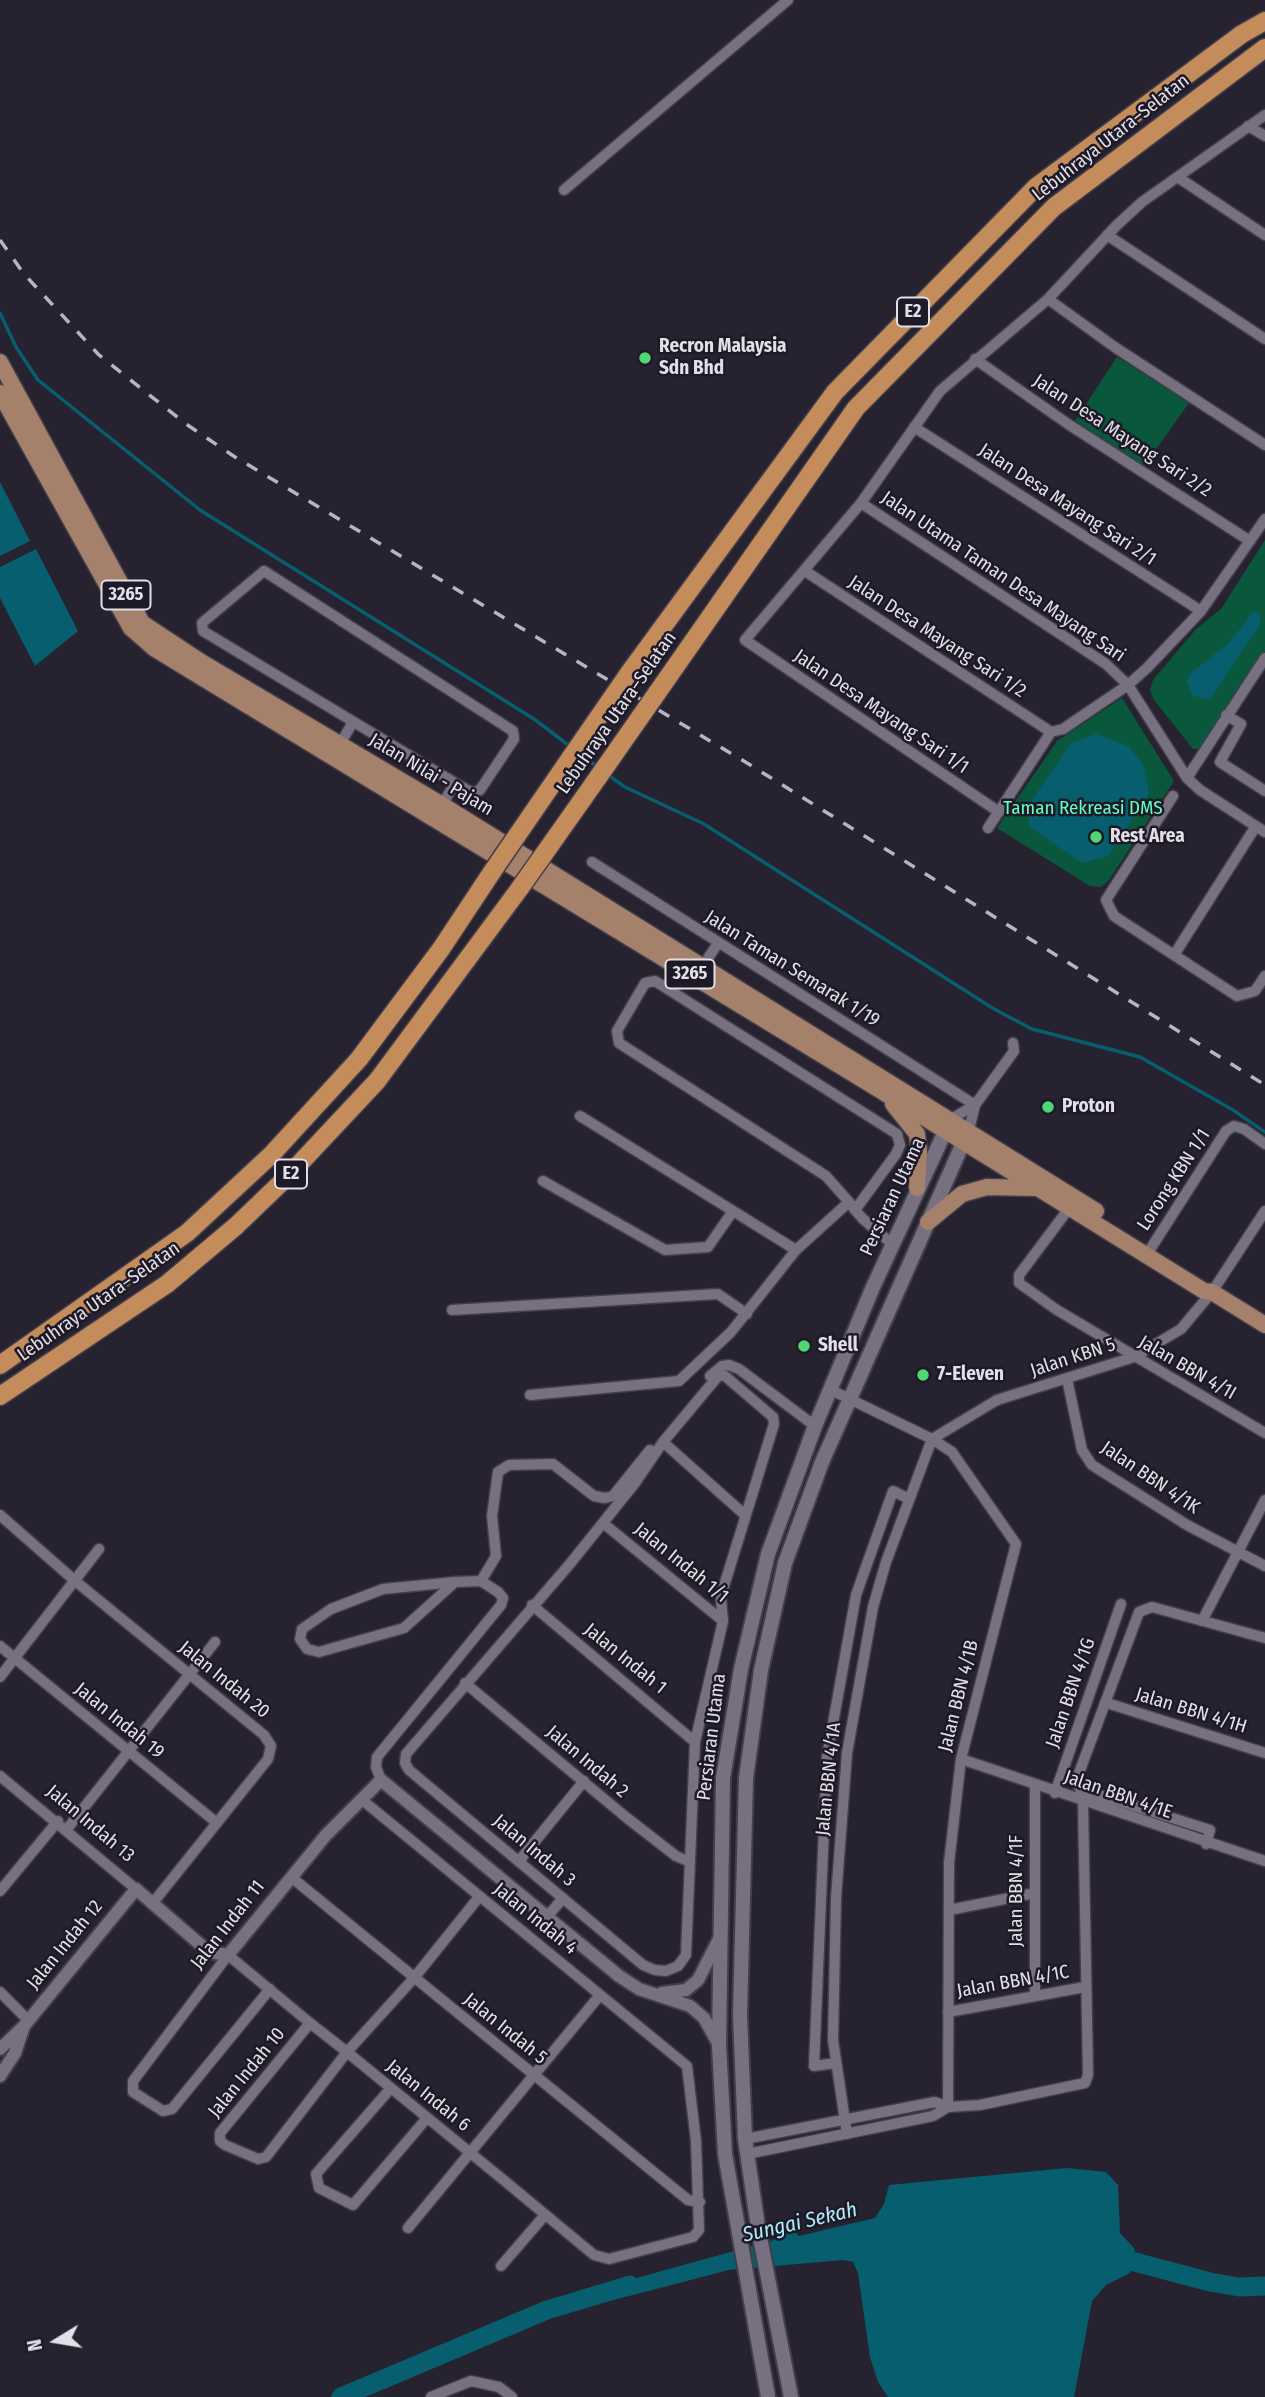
<!DOCTYPE html>
<html>
<head>
<meta charset="utf-8">
<style>
	body { margin:0 }
	#map { position:relative; width:1265px; height:2397px; overflow:hidden; background:#272230; font-family:"Fira Sans Condensed",sans-serif }
	canvas { display:block }
	.north { position:absolute; left:21px; top:2306px; width:70px; height:70px; -webkit-text-stroke:5px #1e1926; paint-order:stroke; rotate:259deg; font-size:19px; font-weight:700; line-height:28px; text-align:center; color:#e2dfe8 }
	.north::after { content:''; display:block; margin:auto; width:24px; height:32px; background:#e2dfe8; clip-path:polygon(50% 0,100% 100%,50% 72%,0 100%) }
</style>
</head>
<body>
<div id="map">
<canvas width="1265" height="2397"></canvas>
<div class="north">N</div>
</div>
<script>
const ctx = document.querySelector('canvas').getContext('2d');
ctx.lineJoin = 'round';
function paint(path, color) { ctx.fillStyle = color; ctx.fill(path, 'evenodd'); }
const poly = rows => new Path2D(rows.map(r => 'M' + r).join(''));
function stroke(path, color, width, dash) { ctx.strokeStyle = color; ctx.lineWidth = width; ctx.lineCap = dash ? 'butt' : 'round'; ctx.setLineDash(dash || []); ctx.stroke(path); }
function write(font, color, halo, rows, align = 'center') {
  ctx.font = font + ' "Fira Sans Condensed",sans-serif'; ctx.lineWidth = 5; ctx.setLineDash([]); ctx.textBaseline = 'middle'; ctx.strokeStyle = halo; ctx.fillStyle = color; for (const [text, x, y, turn = 0] of rows) {
    ctx.save(); ctx.translate(x, y); ctx.rotate((+turn || 0) * Math.PI / 180); ctx.textAlign = isNaN(turn) ? turn : align; if (halo) ctx.strokeText(text, 0, 0); ctx.fillText(text, 0, 0); ctx.restore();
  }
}
paint(poly([
	[1117,357,1189,403,1144,466,1075,421],
	[1265,540,1265,654,1202,749,1193,749,1154,700,1150,690,1153,680,1196,629,1221,609],
	[1122,698,1174,781,1109,880,1101,887,1090,886,997,828,1057,741]
]), '#09583e');
paint(poly([
	[0,482,30,541,0,556],
	[36,549,78,631,35,666,0,598,0,567],
	[1254,611,1261,616,1259,626,1212,696,1208,699,1193,696,1187,681,1191,673,1229,643],
	[1096,734,1128,746,1143,764,1149,793,1108,856,1082,863,1030,827,1026,809,1071,743],
	[1067,2168,1106,2172,1118,2185,1120,2233,1135,2249,1130,2273,1106,2285,1092,2301,1074,2397,888,2397,878,2382,870,2357,858,2273,853,2262,843,2260,729,2270,606,2302,604,2287,774,2240,779,2232,792,2229,799,2236,875,2218,884,2204,889,2185]
]), '#075e6e');
stroke(poly([
	[0,313,16,347,38,380,200,510,534,719,571,747],
	[580,754,599,768],
	[608,775,625,787,704,824,994,1009,1032,1029,1140,1057,1233,1110,1265,1132]
]), '#075e6e', 3.5);
stroke(poly([
	[1106,2266,1131,2261,1210,2282,1239,2287,1265,2286],
	[341,2397,547,2310,630,2285]
]), '#075e6e', 19);
const minor = poly([
	[1248,126,1265,136],
	[1179,178,1265,235],
	[564,190,788,0],
	[1107,235,1265,339],
	[1048,299,1116,348,1265,445],
	[975,359,1068,424,1250,541],
	[914,427,1201,611],
	[861,503,1106,664,1128,685,1187,778,1200,790,1265,832],
	[264,571,513,731,514,739,480,790,473,793,455,783,203,631,202,623,264,571],
	[805,571,1051,732],
	[1226,715,1241,724,1220,762,1265,791],
	[337,749,353,722],
	[1187,778,1265,658],
	[1173,796,1106,900,1114,916,1237,996,1255,991,1265,976],
	[442,805,455,783],
	[999,812,745,640,861,503,940,391,1048,299,1117,225,1142,202,1265,115],
	[988,828,1051,732,1063,729,1128,685,1147,668,1201,611,1265,519],
	[592,862,975,1105],
	[1174,955,1256,826],
	[703,966,718,943],
	[580,1116,796,1250],
	[951,1119,975,1105],
	[969,1130,975,1105,1014,1051,1013,1043],
	[543,1181,665,1250,708,1247,733,1211],
	[1070,1207,1019,1275,1019,1283,1057,1310,1265,1433],
	[855,1210,896,1154,900,1145,897,1134,655,981,645,983,617,1031,619,1043,826,1176,849,1202,855,1210,863,1219,891,1243],
	[1151,1248,1226,1131,1234,1126,1244,1129,1265,1144],
	[452,1310,718,1294,747,1314],
	[710,1376,722,1366,729,1365,739,1369,815,1426],
	[1067,1379,1082,1450,1092,1465,1187,1525,1265,1566],
	[831,1390,932,1439,952,1452,1016,1544,961,1759,949,1863,948,2107],
	[530,1395,679,1381,731,1332,796,1250,849,1202],
	[663,1442,745,1515],
	[0,1515,74,1580,264,1735,271,1746,268,1759,152,1904],
	[603,1523,723,1621,695,1742,686,1955,678,1966,666,1971,655,1970,643,1965,409,1770,405,1763,406,1754,569,1565,635,1483,663,1442,719,1375,725,1376,773,1417,774,1424,724,1586,721,1599,723,1621],
	[455,1582,404,1628,319,1652,307,1649,300,1639,302,1629,331,1609,383,1589,455,1582,481,1581,496,1556,492,1516,498,1472,509,1465,553,1464,594,1496,605,1498,613,1496,650,1450],
	[532,1605,695,1742],
	[1202,1621,1265,1500],
	[0,1646,217,1823],
	[0,1677,99,1549],
	[465,1683,627,1818,676,1856,690,1862],
	[1107,1703,1265,1753],
	[961,1759,1265,1861],
	[0,1776,136,1889],
	[381,1780,376,1767,377,1757,501,1605,503,1598,498,1592,481,1581],
	[1035,1786,1035,1995],
	[1055,1793,1121,1604],
	[67,1829,215,1642],
	[1206,1844,1210,1830,1080,1789,1076,1781,1139,1612,1152,1607,1265,1638],
	[519,1861,584,1781],
	[291,1877,688,2200,700,2202],
	[0,1891,58,1821],
	[949,1910,1035,1893],
	[546,1918,563,1898],
	[270,1989,172,2109,163,2111,133,2092,133,2081,228,1955,310,2023,347,2052,506,2182,594,2255,609,2259,693,2237,699,2230,696,2141,687,2066,361,1799],
	[0,1992,28,2020],
	[948,2012,1085,1987],
	[310,2023,220,2133,220,2141,225,2145,258,2159,266,2157,347,2052,414,1978,479,1897],
	[835,2063,814,2066,827,1757,856,1595,893,1491,909,1499],
	[391,2088,316,2174,319,2188,353,2205,427,2118],
	[847,2134,833,2040,836,1898,847,1753,873,1607,886,1562,932,1439,997,1400,1134,1357,1181,1329,1212,1292,1265,1211],
	[745,2139,935,2102,948,2107,980,2105,1085,2083,1088,2075,1083,1802],
	[747,2154,933,2116,948,2107],
	[408,2228,600,1995],
	[501,2266,545,2215],
	[431,2397,471,2381,499,2387,512,2397]
]);
const tertiary = poly([
	[662,1993,686,1990,698,1980,719,1939],
	[0,2049,24,2026,136,1889,209,1952,228,1955,326,1835,381,1780,619,1976,639,1989,690,2006,704,2018,719,2045],
	[0,2076,15,2053,24,2026]
]);
const secondary = poly([
	[768,2397,725,2154,719,2045,723,1778,741,1669,768,1554,815,1426,873,1287,950,1121],
	[791,2397,758,2227,745,2139,740,2015,746,1778,761,1670,785,1563,822,1462,967,1134]
]);
const primary = poly([
	[0,362,142,623,201,662,442,805,1096,1211],
	[0,393,131,628,155,649,878,1089,1204,1291,1212,1292,1265,1325],
	[893,1104,917,1134,919,1151,917,1188],
	[928,1222,962,1194,987,1187,1036,1188]
]);
const motorway = poly([
	[629,673,835,392,1036,187,1242,34,1265,21],
	[657,693,856,408,1054,207,1265,48],
	[516,837,571,757],
	[544,854,599,776],
	[0,1365,187,1233,271,1155,359,1059,441,949,492,872],
	[0,1396,167,1284,236,1226,287,1177,377,1081,520,888]
]);
stroke(minor, '#423e4a', 13);
stroke(tertiary, '#423e4a', 16);
stroke(secondary, '#423e4a', 18);
stroke(primary, '#423e4a', 19);
stroke(motorway, '#423e4a', 21);
stroke(minor, '#767081', 10);
stroke(tertiary, '#767081', 12);
stroke(secondary, '#767081', 14);
stroke(primary, '#a5806a', 16);
stroke(motorway, '#c48b5b', 18);
stroke(poly([
	[0,240,24,274,99,355,186,424,235,457,747,763,1265,1085]
]), '#b9b5c0', 3.5, [12, 12]);
const motorwayBridge = poly([
	[571,757,629,673],
	[599,776,657,693],
	[492,872,516,837],
	[520,888,544,854]
]);
stroke(motorwayBridge, '#423e4a', 21, []);
stroke(motorwayBridge, '#c48b5b', 18);
for (const [x, y, r, color] of [
	[645,358,7,"#51d674"],
	[1096,837,7,"#51d674"],
	[1048,1107,7,"#51d674"],
	[804,1346,7,"#51d674"],
	[923,1375,7,"#51d674"]
]) { const dot = new Path2D(); dot.arc(x, y, r, 0, 2 * Math.PI); ctx.fillStyle = color; ctx.fill(dot); stroke(dot, '#1e1926', 2.5); }
for (const [x, y, w] of [
	[913,312,32],
	[126,595,49],
	[690,974,49],
	[291,1174,32]
]) { const box = new Path2D(); box.roundRect(x - w / 2, y - 14.5, w, 29, 5); ctx.fillStyle = '#1e1926'; ctx.fill(box); stroke(box, '#e2dfe8', 2); }
write('bold 18px', '#e2dfe8', null, [
	["E2",913,312],
	["3265",126,595],
	["3265",690,974],
	["E2",291,1174]
]);
write('19px', '#e2dfe8', '#1e1926', [
	["Lebuhraya Utara–Selatan",1111,138,-38],
	["Jalan Desa Mayang Sari 2/2",1122,436,33],
	["Jalan Desa Mayang Sari 2/1",1067,505,33],
	["Jalan Utama Taman Desa Mayang Sari",1003,577,34],
	["Jalan Desa Mayang Sari 1/2",937,637,33],
	["Jalan Desa Mayang Sari 1/1",881,712,34],
	["Lebuhraya Utara–Selatan",617,713,-55],
	["Jalan Nilai - Pajam",431,775,31],
	["Jalan Taman Semarak 1/19",792,969,32],
	["Lorong KBN 1/1",1174,1180,-57],
	["Persiaran Utama",893,1197,-65],
	["Lebuhraya Utara–Selatan",99,1302,-35],
	["Jalan KBN 5",1073,1358,-18],
	["Jalan BBN 4/1I",1187,1368,30],
	["Jalan BBN 4/1K",1150,1478,34],
	["Jalan Indah 1/1",681,1563,39],
	["Jalan Indah 1",625,1659,39],
	["Jalan Indah 20",224,1680,39],
	["Jalan BBN 4/1G",1071,1693,-71],
	["Jalan BBN 4/1B",959,1696,-76],
	["Jalan BBN 4/1H",1191,1711,17],
	["Jalan Indah 19",119,1721,39],
	["Persiaran Utama",712,1737,-83],
	["Jalan Indah 2",587,1762,40],
	["Jalan BBN 4/1A",829,1779,-84],
	["Jalan BBN 4/1E",1118,1795,19],
	["Jalan Indah 13",90,1824,40],
	["Jalan Indah 3",534,1851,40],
	["Jalan BBN 4/1F",1017,1891,-90],
	["Jalan Indah 4",535,1919,39],
	["Jalan Indah 11",228,1925,-52],
	["Jalan Indah 12",65,1945,-51],
	["Jalan BBN 4/1C",1013,1982,-10],
	["Jalan Indah 5",505,2029,39],
	["Jalan Indah 10",247,2073,-51],
	["Jalan Indah 6",428,2096,39]
]);
write('bold 19px', '#e2dfe8', '#1e1926', [
	["Recron Malaysia",659,347],
	["Sdn Bhd",659,369],
	["Rest Area",1110,837],
	["Proton",1062,1107],
	["Shell",818,1346],
	["7-Eleven",937,1375]
], 'left');
write('19px', '#61fec3', '#1e1926', [
	["Taman Rekreasi DMS",1083,809]
]);
write('italic 21px', '#b1ecfb', '#1e1926', [
	["Sungai Sekah",800,2223,-13]
]);
</script>
</body>
</html>
